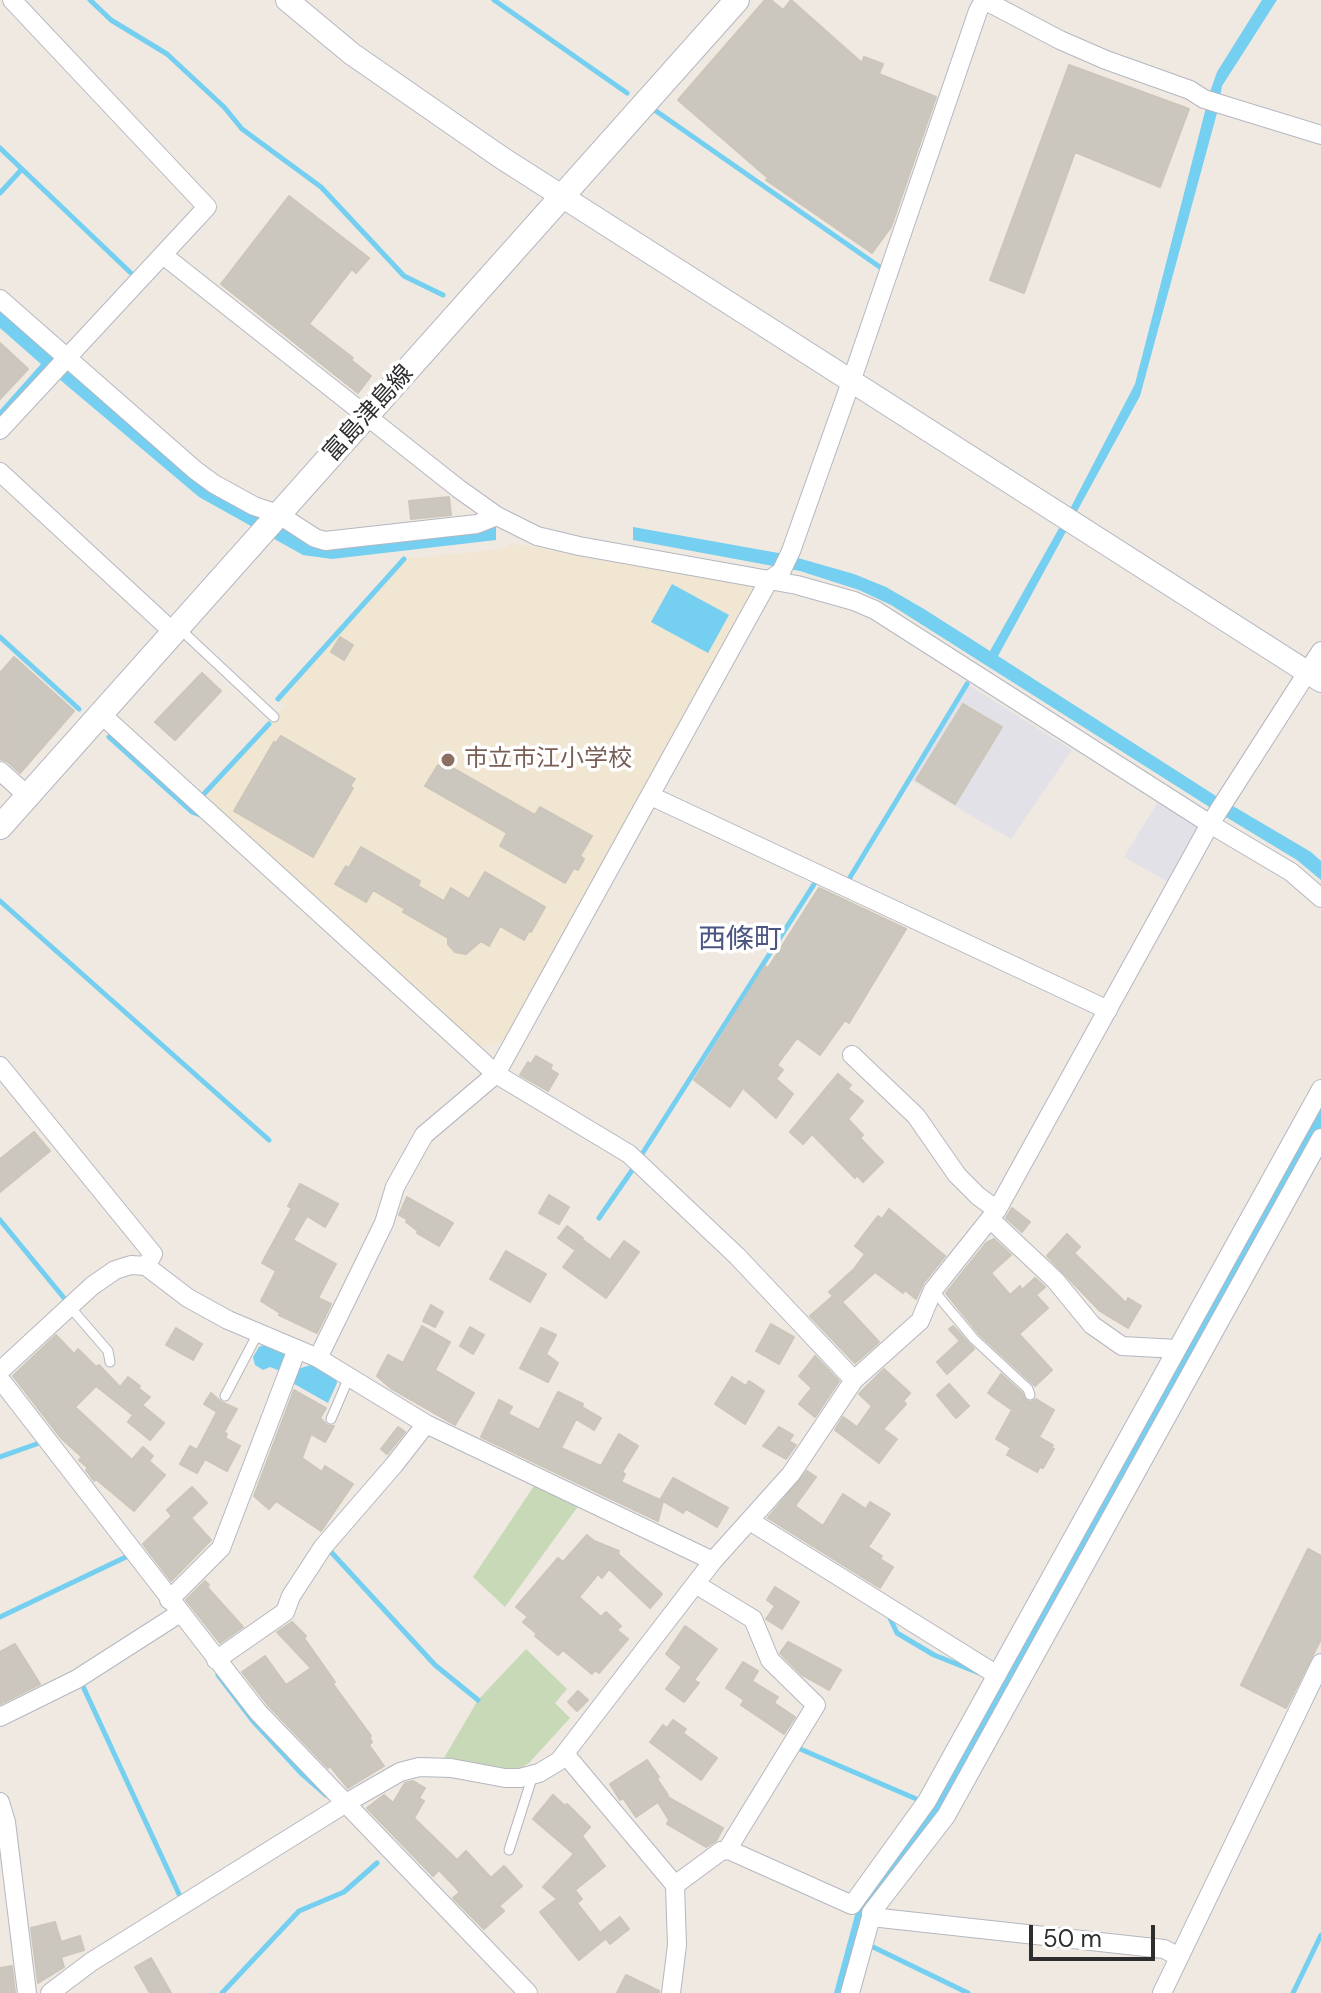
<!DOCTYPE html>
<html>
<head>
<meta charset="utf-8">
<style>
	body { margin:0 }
	#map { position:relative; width:1321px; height:1993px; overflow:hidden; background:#efe9e1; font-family:"DM Sans",sans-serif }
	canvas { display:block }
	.scale { position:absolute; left:1029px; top:1925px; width:126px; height:36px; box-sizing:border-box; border:4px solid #2e2e2e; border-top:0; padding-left:10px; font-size:24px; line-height:28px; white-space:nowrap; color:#2e2e2e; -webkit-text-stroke:6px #fff; paint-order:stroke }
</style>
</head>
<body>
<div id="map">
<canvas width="1321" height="1993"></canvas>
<div class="scale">50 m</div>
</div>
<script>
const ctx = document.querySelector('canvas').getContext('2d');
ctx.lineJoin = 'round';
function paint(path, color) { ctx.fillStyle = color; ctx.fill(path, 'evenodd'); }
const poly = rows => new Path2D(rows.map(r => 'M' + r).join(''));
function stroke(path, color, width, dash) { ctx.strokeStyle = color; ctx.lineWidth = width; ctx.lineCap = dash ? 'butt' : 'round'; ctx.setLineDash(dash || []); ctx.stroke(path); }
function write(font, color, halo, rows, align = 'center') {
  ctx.font = font + ' "DM Sans","Noto Sans JP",sans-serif'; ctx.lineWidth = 7; ctx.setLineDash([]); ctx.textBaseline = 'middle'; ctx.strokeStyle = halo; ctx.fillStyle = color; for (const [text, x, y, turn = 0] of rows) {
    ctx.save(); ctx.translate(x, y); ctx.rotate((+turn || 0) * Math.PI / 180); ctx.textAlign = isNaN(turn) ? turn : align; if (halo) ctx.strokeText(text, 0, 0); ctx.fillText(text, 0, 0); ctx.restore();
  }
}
paint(poly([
	[967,684,1072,750,1011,839,909,779],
	[1159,800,1197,824,1199,833,1170,883,1124,857]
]), '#e3e1e8');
paint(poly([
	[511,543,748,585,752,594,506,1041,480,1047,202,796,285,706,278,699,404,559,502,549]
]), '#f0e6d1');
paint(poly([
	[536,1483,579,1505,505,1607,473,1577],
	[526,1649,567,1689,555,1703,570,1718,529,1763,516,1771,499,1771,444,1758,478,1700]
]), '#c8d9b8');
paint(poly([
	[1262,0,1277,0,1222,86,1217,113,1140,396,998,656,1216,796,1311,852,1321,861,1321,880,1297,860,1211,808,891,605,859,590,800,571,633,540,633,527,784,554,854,574,886,587,924,609,990,651,1071,507,1135,384,1210,92,1217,72],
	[0,308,192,475,330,546,496,526,496,540,332,559,303,555,199,497,52,373,0,423,0,410,41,364,0,328],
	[672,584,729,615,708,653,651,622],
	[1321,1101,1321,1128,929,1831,868,1906,842,1993,834,1993,858,1904],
	[264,1345,286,1353,287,1360,280,1371,270,1367,263,1370,255,1365,253,1357,259,1347],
	[314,1364,335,1376,337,1383,328,1403,289,1381,294,1370]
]), '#75cff0');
stroke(poly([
	[90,0,111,20,167,54,224,107,242,129,321,187,404,276,443,295],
	[494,0,627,93],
	[656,111,884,270],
	[0,148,134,276],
	[0,193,22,169],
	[0,637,79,709],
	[278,699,404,559],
	[109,737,192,812,200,815],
	[202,796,269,724],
	[846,884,967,684],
	[0,901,269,1140],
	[642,1154,818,878],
	[599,1218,635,1166],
	[0,1220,64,1298],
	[0,1457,42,1442],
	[332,1553,435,1665,478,1700],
	[889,1616,897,1633,934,1655,979,1673],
	[0,1617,128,1556],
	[218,1675,253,1721,301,1773,326,1795],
	[81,1682,179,1894],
	[798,1748,921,1801],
	[871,1946,968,1993],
	[222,1993,299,1911,344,1892,377,1863],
	[1293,1993,1321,1935]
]), '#75cff0', 5);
const building = poly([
	[765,0,771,0,783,10,791,0,862,63,864,57,883,64,879,74,936,97,891,227,872,253,766,180,768,178,678,100,765,0],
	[1069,65,1189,109,1160,187,1075,152,1024,293,990,280,1069,65],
	[289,196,369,258,356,273,352,269,309,324,353,358,351,360,371,376,358,393,221,284,289,196],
	[0,343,28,369,0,399,0,343],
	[449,497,451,515,411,519,409,501,449,497],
	[340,637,353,645,344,660,331,652,340,637],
	[14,657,74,711,20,773,8,762,0,759,0,673,14,657],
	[202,673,221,691,175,740,155,722,202,673],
	[963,704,1002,727,955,804,916,780,963,704],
	[281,736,355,779,350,786,353,788,313,857,234,811,274,742,276,743,281,736],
	[446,764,535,815,540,807,592,836,580,856,584,859,578,870,574,868,565,883,500,846,507,833,425,786,438,765,443,768,446,764],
	[361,847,420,881,418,886,444,901,451,888,469,899,485,872,545,907,531,932,529,931,524,940,500,926,489,946,481,941,466,954,455,952,448,944,448,938,403,912,405,909,373,890,366,902,335,884,346,866,349,868,361,847],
	[819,888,906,929,849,1023,845,1020,820,1055,797,1038,777,1065,783,1070,776,1079,793,1094,776,1118,743,1088,730,1107,694,1080,765,966,768,968,819,888],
	[536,1056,552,1065,550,1069,558,1074,548,1091,520,1075,528,1062,531,1064,536,1056],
	[838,1074,851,1085,848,1089,863,1101,848,1119,863,1135,860,1138,883,1162,863,1182,857,1175,855,1178,812,1134,803,1144,790,1132,838,1074],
	[34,1132,50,1151,0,1192,0,1159,34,1132],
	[300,1184,338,1204,325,1227,307,1216,293,1240,336,1264,318,1298,331,1304,317,1333,279,1315,280,1313,261,1301,276,1271,262,1263,292,1208,288,1206,300,1184],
	[549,1195,569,1207,559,1224,539,1213,549,1195],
	[407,1197,453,1223,439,1246,417,1233,418,1231,406,1222,408,1220,399,1215,407,1197],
	[1012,1208,1030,1222,1022,1232,1006,1218,1012,1208],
	[889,1209,945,1256,924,1282,916,1299,905,1290,903,1293,875,1272,842,1302,879,1342,855,1363,810,1316,833,1296,829,1292,854,1269,865,1254,855,1246,878,1216,882,1219,889,1209],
	[567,1226,583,1238,575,1250,558,1238,567,1226],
	[1067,1234,1080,1247,1074,1253,1126,1303,1128,1298,1141,1306,1128,1328,1100,1311,1047,1256,1067,1234],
	[994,1239,1011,1255,991,1273,1010,1295,1020,1286,1022,1290,1035,1278,1045,1287,1036,1295,1048,1308,1019,1334,1052,1370,1035,1386,979,1334,946,1293,986,1243,994,1239],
	[583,1240,610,1260,624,1241,639,1252,606,1298,563,1267,583,1240],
	[506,1251,546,1274,530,1302,490,1279,506,1251],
	[431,1305,443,1312,435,1327,423,1321,431,1305],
	[771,1324,794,1337,779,1364,756,1351,771,1324],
	[422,1326,450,1342,435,1370,474,1393,455,1425,392,1389,377,1376,388,1355,403,1363,422,1326],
	[953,1326,974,1349,947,1374,937,1362,960,1341,949,1329,953,1326],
	[470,1327,484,1335,473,1354,460,1346,470,1327],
	[176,1328,202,1344,193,1360,166,1345,176,1328],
	[541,1328,556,1335,546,1354,558,1363,548,1382,520,1368,541,1328],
	[56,1335,74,1354,78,1349,96,1367,99,1365,120,1387,128,1377,140,1386,138,1388,150,1397,142,1405,164,1423,150,1440,128,1422,133,1415,96,1386,75,1407,132,1460,143,1447,153,1456,149,1461,165,1475,134,1511,96,1479,94,1481,86,1470,88,1468,79,1460,82,1457,61,1438,13,1376,56,1335],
	[815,1356,839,1381,815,1417,799,1404,812,1388,799,1376,815,1356],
	[884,1369,910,1393,903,1401,906,1404,883,1429,897,1439,879,1463,835,1430,843,1417,857,1427,872,1406,859,1394,884,1369],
	[1001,1374,1022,1393,1026,1401,1032,1402,1036,1399,1054,1410,1039,1437,1053,1445,1051,1448,1054,1449,1043,1468,1040,1467,1037,1472,1007,1455,1011,1448,996,1439,1012,1410,988,1393,1001,1374],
	[732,1377,746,1386,749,1381,764,1391,745,1424,715,1404,732,1377],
	[949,1384,969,1406,956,1418,937,1395,949,1384],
	[294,1390,326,1408,320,1418,327,1425,334,1426,325,1442,311,1434,302,1458,322,1472,325,1466,353,1484,321,1531,276,1501,269,1509,254,1496,294,1390],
	[558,1392,583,1404,582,1407,601,1418,594,1430,576,1419,561,1448,601,1466,619,1434,638,1446,622,1472,625,1474,621,1482,660,1500,673,1478,728,1508,717,1527,686,1509,683,1513,663,1501,658,1521,481,1437,499,1400,512,1407,508,1414,539,1430,558,1392],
	[211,1393,221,1402,237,1409,224,1432,227,1434,225,1438,240,1446,227,1471,205,1459,197,1473,180,1464,190,1446,197,1450,217,1412,204,1404,211,1393],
	[398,1427,405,1432,387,1454,381,1449,398,1427],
	[779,1427,793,1435,789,1441,796,1445,786,1459,763,1446,779,1427],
	[807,1471,816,1477,795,1506,823,1526,843,1494,866,1509,870,1502,890,1514,868,1547,882,1556,880,1559,893,1567,880,1588,768,1518,807,1471],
	[192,1487,207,1503,191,1518,211,1540,171,1581,143,1544,172,1516,167,1510,192,1487],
	[587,1535,594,1541,619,1551,618,1554,662,1594,650,1608,609,1569,602,1578,598,1574,579,1597,601,1617,606,1612,621,1626,617,1630,628,1639,599,1673,595,1670,592,1674,563,1650,558,1655,535,1636,537,1634,523,1622,528,1617,516,1607,558,1558,563,1562,587,1535],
	[1308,1549,1321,1556,1321,1639,1286,1708,1241,1685,1308,1549],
	[205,1581,209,1585,207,1587,243,1627,220,1643,186,1600,205,1581],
	[775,1587,799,1602,782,1629,766,1619,775,1606,767,1600,775,1587],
	[292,1622,306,1636,304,1638,335,1682,333,1684,371,1736,369,1737,372,1742,369,1745,384,1766,348,1788,330,1766,328,1768,267,1704,242,1672,265,1656,286,1685,311,1668,277,1632,292,1622],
	[685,1626,717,1649,694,1680,699,1683,684,1702,666,1689,682,1667,666,1654,685,1626],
	[788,1642,841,1670,829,1690,802,1675,780,1653,788,1642],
	[15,1644,40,1684,0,1704,0,1652,15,1644],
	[743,1662,758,1671,752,1681,778,1697,774,1703,795,1717,784,1734,741,1705,744,1700,726,1688,743,1662],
	[578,1691,588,1700,577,1711,568,1702,578,1691],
	[673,1720,686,1729,683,1733,717,1758,701,1780,650,1742,663,1725,667,1728,673,1720],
	[647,1760,659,1777,657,1779,668,1795,666,1796,723,1828,716,1841,706,1847,667,1824,669,1820,658,1802,636,1817,623,1798,620,1800,610,1784,647,1760],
	[413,1781,425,1788,419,1798,424,1801,414,1818,457,1860,466,1851,491,1878,504,1866,522,1886,499,1906,504,1911,484,1929,453,1898,460,1892,439,1870,433,1876,367,1808,384,1795,393,1803,405,1783,413,1781],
	[553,1795,565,1806,567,1804,590,1827,582,1836,605,1866,575,1890,582,1899,577,1903,605,1939,579,1960,540,1912,557,1899,543,1887,574,1854,533,1819,553,1795],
	[620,1917,629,1929,610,1944,601,1932,620,1917],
	[55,1922,61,1942,80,1936,84,1950,61,1957,64,1967,38,1983,31,1928,55,1922],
	[151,1958,171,1993,150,1993,135,1967,151,1958],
	[12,1966,15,1993,0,1993,0,1968,12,1966],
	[626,1975,659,1991,659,1993,617,1993,626,1975]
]);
paint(building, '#cbc7bf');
stroke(building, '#cbc5ba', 2);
const service = poly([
	[180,629,274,717],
	[933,1290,974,1339,1028,1389,1030,1395],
	[70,1307,108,1351,110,1362],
	[225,1396,258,1333],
	[331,1419,350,1375],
	[509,1850,533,1775]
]);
const minor = poly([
	[984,0,1060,40,1106,60,1190,90,1204,99,1321,135],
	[163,255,459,489,497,516,537,536,579,546,797,585,854,601,875,610,1210,824,1291,872,1321,898],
	[0,299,195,470,214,484,254,506,278,514,315,538,325,541,477,524,497,516],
	[0,430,207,207,12,0],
	[0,472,173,632],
	[101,714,496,1074,629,1154,737,1256,854,1380],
	[0,771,28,796],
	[651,796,1108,1010],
	[852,1055,916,1116,957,1175,978,1196,997,1210],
	[0,1066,153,1254,146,1266],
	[990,1219,1055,1280,1092,1325,1122,1346,1177,1349],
	[318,1358,384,1223,395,1187,424,1135,496,1074,769,580,781,572,791,551,852,379,978,11,984,0],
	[0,1371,92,1286,115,1270,131,1265,146,1266,188,1298,228,1320,318,1358,426,1424,713,1561],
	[0,1379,258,1712,528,1993],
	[750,1521,997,1675],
	[697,1585,753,1619,770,1660,816,1705,727,1850],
	[169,1600,221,1548,297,1349],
	[216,1660,285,1612,291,1596,323,1547,394,1465,426,1424],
	[0,1717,77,1679,180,1613],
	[565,1754,675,1885,677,1945,671,1993],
	[0,1802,6,1822,27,1993],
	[675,1885,721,1851,729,1850,852,1905,927,1801,1321,1089],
	[871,1917,871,1913,946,1816,1321,1138],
	[50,1993,91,1962,346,1803,400,1772,419,1767,451,1768,505,1778,520,1778,539,1773,559,1761,713,1561,791,1474,854,1380,920,1321,933,1290,997,1210,1210,824,1321,651],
	[850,1993,871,1917,1164,1949,1179,1957],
	[1162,1993,1321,1663]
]);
const tertiary = poly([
	[287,0,352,54,502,158,1321,681]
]);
const secondary = poly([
	[0,827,737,0]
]);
stroke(service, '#b4b7c1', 11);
stroke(minor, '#b4b7c1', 20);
stroke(tertiary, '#b4b7c1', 24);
stroke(secondary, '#b4b7c1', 26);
stroke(service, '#fff', 9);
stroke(minor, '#fff', 18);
stroke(tertiary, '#fff', 22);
stroke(secondary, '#fff', 24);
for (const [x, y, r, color] of [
	[448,760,8,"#8d6e63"]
]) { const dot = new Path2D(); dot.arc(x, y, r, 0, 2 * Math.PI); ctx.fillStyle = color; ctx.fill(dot); stroke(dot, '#fff', 3); }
write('24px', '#2e2e2e', '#fff', [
	["富島津島線",369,414,-48]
]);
write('24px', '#785e54', '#fff', [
	["市立市江小学校",464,760]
], 'left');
write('28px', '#4d5680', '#fff', [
	["西條町",740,941]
]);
</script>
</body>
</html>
